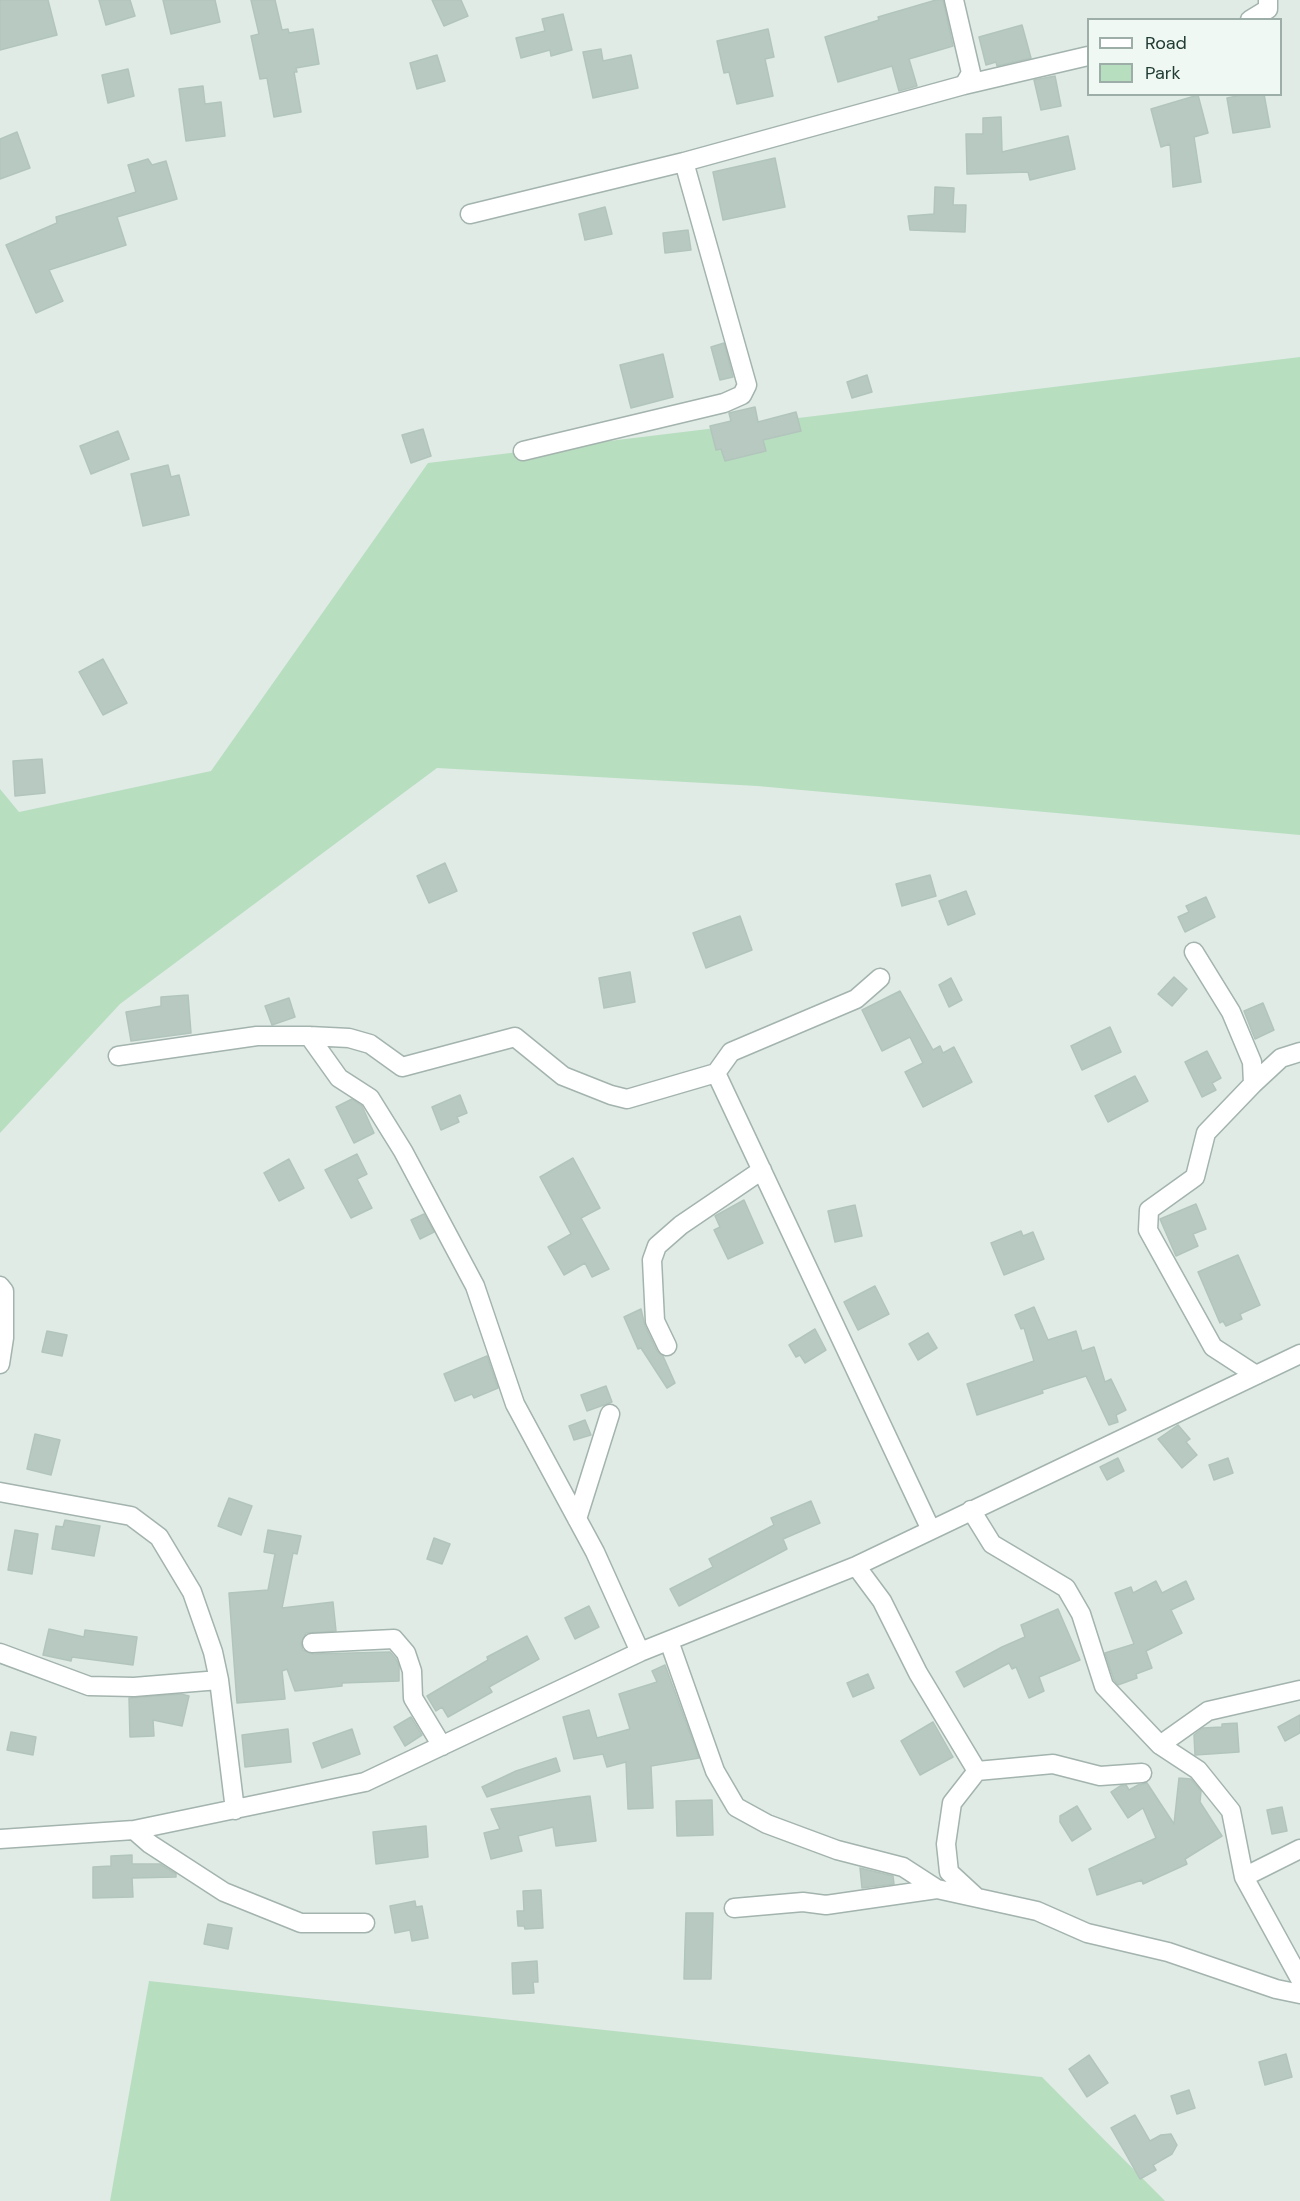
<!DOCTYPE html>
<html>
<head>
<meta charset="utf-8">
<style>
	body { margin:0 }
	#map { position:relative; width:1300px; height:2201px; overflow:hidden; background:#e0ebe6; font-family:"DM Sans",sans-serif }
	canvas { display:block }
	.legend { position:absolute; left:1087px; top:18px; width:195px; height:78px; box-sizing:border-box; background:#f0f8f4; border:2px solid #9dada7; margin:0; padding:8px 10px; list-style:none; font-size:18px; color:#203c33 }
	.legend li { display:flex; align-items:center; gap:12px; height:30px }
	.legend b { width:30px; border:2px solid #9dada7 }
</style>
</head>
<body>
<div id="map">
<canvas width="1300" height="2201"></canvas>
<ul class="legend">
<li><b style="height:8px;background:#fff"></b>Road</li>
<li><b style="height:16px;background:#b8dec0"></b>Park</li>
</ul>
</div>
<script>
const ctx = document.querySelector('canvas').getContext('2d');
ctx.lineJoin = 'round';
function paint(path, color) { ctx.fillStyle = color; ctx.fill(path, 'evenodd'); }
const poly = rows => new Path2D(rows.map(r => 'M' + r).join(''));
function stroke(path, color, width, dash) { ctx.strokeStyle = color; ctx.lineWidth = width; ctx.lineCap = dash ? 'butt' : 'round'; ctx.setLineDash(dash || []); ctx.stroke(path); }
paint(poly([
	[1300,357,1300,835,757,786,437,768,120,1004,0,1133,0,789,19,812,211,771,428,463],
	[149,1981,1042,2077,1165,2201,110,2201]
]), '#b8dec0');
const building = poly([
	[0,0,48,0,57,35,0,50,0,0],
	[99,0,130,0,135,16,106,25,99,0],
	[163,0,215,0,220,22,171,34,163,0],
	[251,0,275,0,282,30,288,29,289,33,313,29,319,64,296,68,297,72,294,72,301,112,274,117,267,78,260,79,251,36,259,34,251,0],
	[432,0,461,0,468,16,444,26,432,0],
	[936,0,943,0,953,46,909,59,917,86,899,91,892,66,838,82,825,37,879,20,878,17,936,0],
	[563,14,572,50,551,56,550,50,521,58,516,38,545,31,542,19,563,14],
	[1022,25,1031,58,997,66,996,62,986,65,979,37,1022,25],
	[768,29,774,57,765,59,773,96,737,104,729,72,724,73,717,41,768,29],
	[601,49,603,61,631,55,638,88,593,98,583,52,601,49],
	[437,55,445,81,417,89,410,63,437,55],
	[128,69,134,96,108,103,102,75,128,69],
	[1055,76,1061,106,1041,110,1034,80,1055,76],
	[203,86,205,104,221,102,225,136,186,141,179,89,203,86],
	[1247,94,1264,94,1270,127,1233,133,1227,98,1247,94],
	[1198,95,1208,133,1194,137,1201,182,1173,187,1170,144,1161,147,1151,109,1198,95],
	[1001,117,1002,152,1068,136,1075,169,1030,180,1028,172,967,174,966,134,983,134,983,118,1001,117],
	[17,132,30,168,0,179,0,139,17,132],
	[775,158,785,207,723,220,713,172,775,158],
	[148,159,152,165,166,161,177,199,117,217,126,245,49,270,63,301,36,313,6,245,57,223,56,217,136,192,128,165,148,159],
	[935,187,954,188,953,205,966,205,965,232,910,230,908,216,934,214,935,187],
	[605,207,612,234,585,240,579,214,605,207],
	[688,230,691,250,665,253,663,233,688,230],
	[724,343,733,377,720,380,711,347,724,343],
	[663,354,673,397,631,408,620,365,663,354],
	[867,375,872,392,852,398,847,382,867,375],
	[755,407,758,422,796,412,801,431,763,440,766,451,725,461,721,449,716,450,710,426,731,421,729,413,755,407],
	[423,429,431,456,411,463,402,435,423,429],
	[118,431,129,459,91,474,80,446,118,431],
	[168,465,171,477,179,475,189,515,143,526,131,474,168,465],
	[103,659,127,703,103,715,79,672,103,659],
	[42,759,45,793,15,796,13,761,42,759],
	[445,863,457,891,429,903,417,876,445,863],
	[930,875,936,896,902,906,896,884,930,875],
	[966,891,975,914,948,925,939,901,966,891],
	[1206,897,1215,917,1185,932,1178,917,1189,912,1186,906,1206,897],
	[740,916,752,950,706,968,693,933,740,916],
	[630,972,635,1002,604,1008,599,978,630,972],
	[1174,977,1187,989,1172,1006,1158,994,1174,977],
	[951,978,962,1000,949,1007,939,985,951,978],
	[900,991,933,1050,940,1046,943,1053,954,1047,972,1082,923,1107,905,1072,923,1063,910,1037,882,1051,862,1010,900,991],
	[188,995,191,1033,131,1041,126,1012,161,1006,161,997,188,995],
	[289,998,295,1017,272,1025,265,1006,289,998],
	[1263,1003,1274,1030,1255,1039,1244,1011,1263,1003],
	[1110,1027,1121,1052,1082,1070,1071,1046,1110,1027],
	[1207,1051,1221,1078,1212,1083,1216,1090,1202,1097,1185,1062,1207,1051],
	[1135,1076,1148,1101,1108,1122,1095,1096,1135,1076],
	[460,1095,467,1113,457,1117,459,1122,441,1130,432,1107,460,1095],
	[352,1099,362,1106,374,1133,354,1143,336,1107,352,1099],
	[357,1154,367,1174,357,1179,372,1208,351,1218,325,1170,357,1154],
	[573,1158,600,1208,581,1218,609,1269,592,1277,585,1263,564,1275,548,1247,571,1234,540,1177,573,1158],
	[289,1159,304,1188,279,1201,264,1173,289,1159],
	[744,1200,763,1243,728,1259,714,1230,720,1227,715,1216,744,1200],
	[1196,1204,1206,1229,1193,1234,1198,1246,1176,1256,1160,1219,1196,1204],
	[855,1205,862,1236,835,1242,828,1211,855,1205],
	[424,1214,434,1232,420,1239,411,1220,424,1214],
	[1021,1231,1023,1236,1033,1232,1044,1259,1004,1275,991,1243,1021,1231],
	[1238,1255,1260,1305,1240,1314,1242,1319,1226,1326,1223,1321,1220,1323,1198,1272,1238,1255],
	[875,1286,889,1314,858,1330,844,1302,875,1286],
	[1034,1307,1048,1340,1076,1331,1082,1351,1094,1347,1105,1382,1111,1379,1126,1410,1116,1415,1118,1422,1109,1425,1086,1376,1042,1390,1043,1393,977,1415,967,1384,1034,1361,1024,1328,1021,1329,1015,1315,1034,1307],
	[641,1309,645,1326,657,1351,663,1356,675,1383,667,1388,641,1348,638,1349,624,1317,641,1309],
	[815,1329,826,1350,805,1363,800,1355,796,1357,789,1345,815,1329],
	[47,1331,67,1335,62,1356,42,1352,47,1331],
	[928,1333,937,1348,918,1360,909,1344,928,1333],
	[487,1356,498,1388,474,1398,472,1394,455,1401,444,1374,487,1356],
	[606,1386,612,1402,587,1411,581,1395,606,1386],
	[585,1420,591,1435,574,1440,569,1426,585,1420],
	[1178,1425,1190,1439,1186,1442,1197,1455,1182,1468,1158,1439,1178,1425],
	[35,1434,60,1440,51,1475,27,1469,35,1434],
	[1118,1458,1124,1471,1107,1480,1100,1467,1118,1458],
	[1228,1458,1233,1473,1214,1480,1209,1465,1228,1458],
	[229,1498,252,1506,241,1535,218,1526,229,1498],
	[811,1501,820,1523,783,1539,787,1549,679,1606,670,1589,713,1567,709,1559,774,1525,771,1518,811,1501],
	[65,1520,100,1526,94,1556,52,1549,56,1526,63,1527,65,1520],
	[15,1530,38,1534,32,1574,8,1570,15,1530],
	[268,1530,301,1536,297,1554,293,1553,282,1608,333,1602,336,1631,306,1633,301,1643,303,1650,313,1654,390,1652,396,1659,399,1666,399,1681,342,1683,342,1686,295,1691,287,1669,282,1671,285,1699,237,1703,229,1593,268,1590,275,1554,264,1552,268,1530],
	[434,1538,450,1544,442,1564,427,1559,434,1538],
	[1156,1581,1162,1593,1186,1581,1194,1599,1171,1610,1182,1633,1146,1651,1152,1668,1136,1674,1137,1678,1118,1685,1114,1680,1105,1653,1134,1644,1115,1593,1131,1587,1133,1593,1156,1581],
	[589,1606,599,1627,575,1639,565,1618,589,1606],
	[1058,1609,1080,1660,1039,1677,1044,1691,1029,1698,1016,1667,1012,1669,1009,1663,964,1687,956,1672,1002,1647,1025,1637,1021,1625,1058,1609],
	[49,1629,84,1637,85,1630,137,1637,133,1665,72,1657,71,1661,43,1655,49,1629],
	[527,1636,539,1659,489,1687,492,1692,448,1717,442,1707,436,1711,427,1696,488,1660,487,1657,527,1636],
	[665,1665,699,1758,651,1766,653,1808,628,1809,626,1762,607,1767,603,1754,574,1759,563,1717,589,1710,597,1738,630,1729,619,1694,657,1682,652,1671,665,1665],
	[868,1674,874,1688,853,1697,847,1683,868,1674],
	[181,1694,189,1696,182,1726,153,1720,154,1736,130,1737,129,1698,181,1694],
	[1300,1715,1300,1733,1285,1741,1278,1727,1300,1715],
	[411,1717,422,1735,405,1746,394,1727,411,1717],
	[933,1722,953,1757,920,1775,901,1741,933,1722],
	[1237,1723,1239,1752,1195,1755,1194,1735,1203,1728,1222,1727,1222,1724,1237,1723],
	[288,1729,291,1762,245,1767,242,1735,288,1729],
	[352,1729,360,1754,322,1768,313,1743,352,1729],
	[11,1732,36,1737,33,1755,7,1750,11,1732],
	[556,1758,560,1771,487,1797,482,1787,516,1771,556,1758],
	[1179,1778,1191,1779,1201,1791,1200,1802,1222,1836,1185,1859,1187,1864,1143,1884,1142,1880,1097,1895,1089,1869,1156,1838,1143,1808,1128,1818,1111,1792,1120,1786,1126,1785,1129,1790,1138,1785,1147,1783,1174,1824,1179,1778],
	[590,1796,596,1841,556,1846,553,1827,518,1836,522,1851,491,1859,484,1833,500,1829,491,1809,590,1796],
	[712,1800,713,1835,677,1836,676,1801,712,1800],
	[1077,1806,1091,1829,1072,1841,1060,1822,1060,1816,1077,1806],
	[1282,1807,1287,1831,1272,1834,1267,1810,1282,1807],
	[426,1826,428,1857,376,1864,373,1832,426,1826],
	[132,1855,132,1864,160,1864,176,1874,176,1877,132,1878,133,1897,93,1898,93,1867,111,1866,111,1856,132,1855],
	[860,1868,893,1876,894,1884,862,1888,860,1868],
	[541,1890,543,1928,525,1929,524,1926,518,1926,517,1911,524,1911,523,1891,541,1890],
	[415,1901,416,1907,422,1906,428,1938,412,1941,410,1930,395,1933,390,1906,415,1901],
	[686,1913,713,1913,711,1979,684,1979,686,1913],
	[208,1924,232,1928,228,1949,204,1944,208,1924],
	[537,1961,538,1982,533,1982,534,1993,513,1994,512,1963,537,1961],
	[1286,2054,1292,2077,1265,2085,1259,2062,1286,2054],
	[1089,2055,1108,2083,1087,2097,1069,2069,1089,2055],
	[1189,2090,1195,2108,1177,2114,1171,2096,1189,2090],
	[1135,2115,1150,2141,1161,2135,1171,2134,1177,2145,1172,2154,1153,2165,1156,2170,1140,2179,1111,2128,1135,2115]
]);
paint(building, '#b8c9c1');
stroke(building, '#b2c5bc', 1.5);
const minor = poly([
	[1250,20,1268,9,1268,0],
	[964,85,1088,56],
	[470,214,684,162],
	[523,451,724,403,742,395,747,385,684,162,964,85,971,73,954,0],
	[1194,952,1231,1012,1252,1062,1253,1084,1206,1133,1195,1177,1149,1210,1148,1230,1213,1347,1256,1375],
	[309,1036,339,1078,370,1098,403,1151,475,1286,515,1404,595,1552,640,1652],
	[118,1056,257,1036,309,1036,349,1038,370,1044,402,1067,515,1037,563,1076,611,1095,627,1099,716,1073,731,1052,856,999,880,978],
	[716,1073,931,1530],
	[1253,1084,1281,1058,1300,1052],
	[0,1286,4,1291,4,1338,0,1364],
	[667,1346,655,1321,652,1260,657,1246,681,1225,762,1170],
	[0,1492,131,1516,159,1537,192,1592,213,1652,219,1680,235,1810],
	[971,1510,992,1544,1066,1588,1081,1614,1104,1686,1160,1745,1198,1770,1231,1811,1244,1877,1300,1979],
	[577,1519,610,1414],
	[856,1566,882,1601,918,1673,977,1771,1053,1764,1100,1776,1142,1773],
	[669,1641,715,1771,736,1807,767,1824,837,1850,903,1867,937,1889,1037,1911,1087,1933,1168,1952,1276,1989,1300,1994],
	[312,1643,394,1639,406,1653,412,1671,413,1698,442,1746],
	[0,1653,89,1686,134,1687,219,1680],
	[1160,1745,1208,1711,1300,1690],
	[134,1830,150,1844,224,1892,301,1923,365,1923],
	[0,1839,134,1830,365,1782,640,1652,856,1566,1300,1354],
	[1244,1877,1300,1849],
	[975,1896,949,1872,946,1844,952,1803,977,1771],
	[734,1908,803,1902,826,1905,937,1889]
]);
stroke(minor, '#a3b3ad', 21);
stroke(minor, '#fff', 18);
</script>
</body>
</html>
